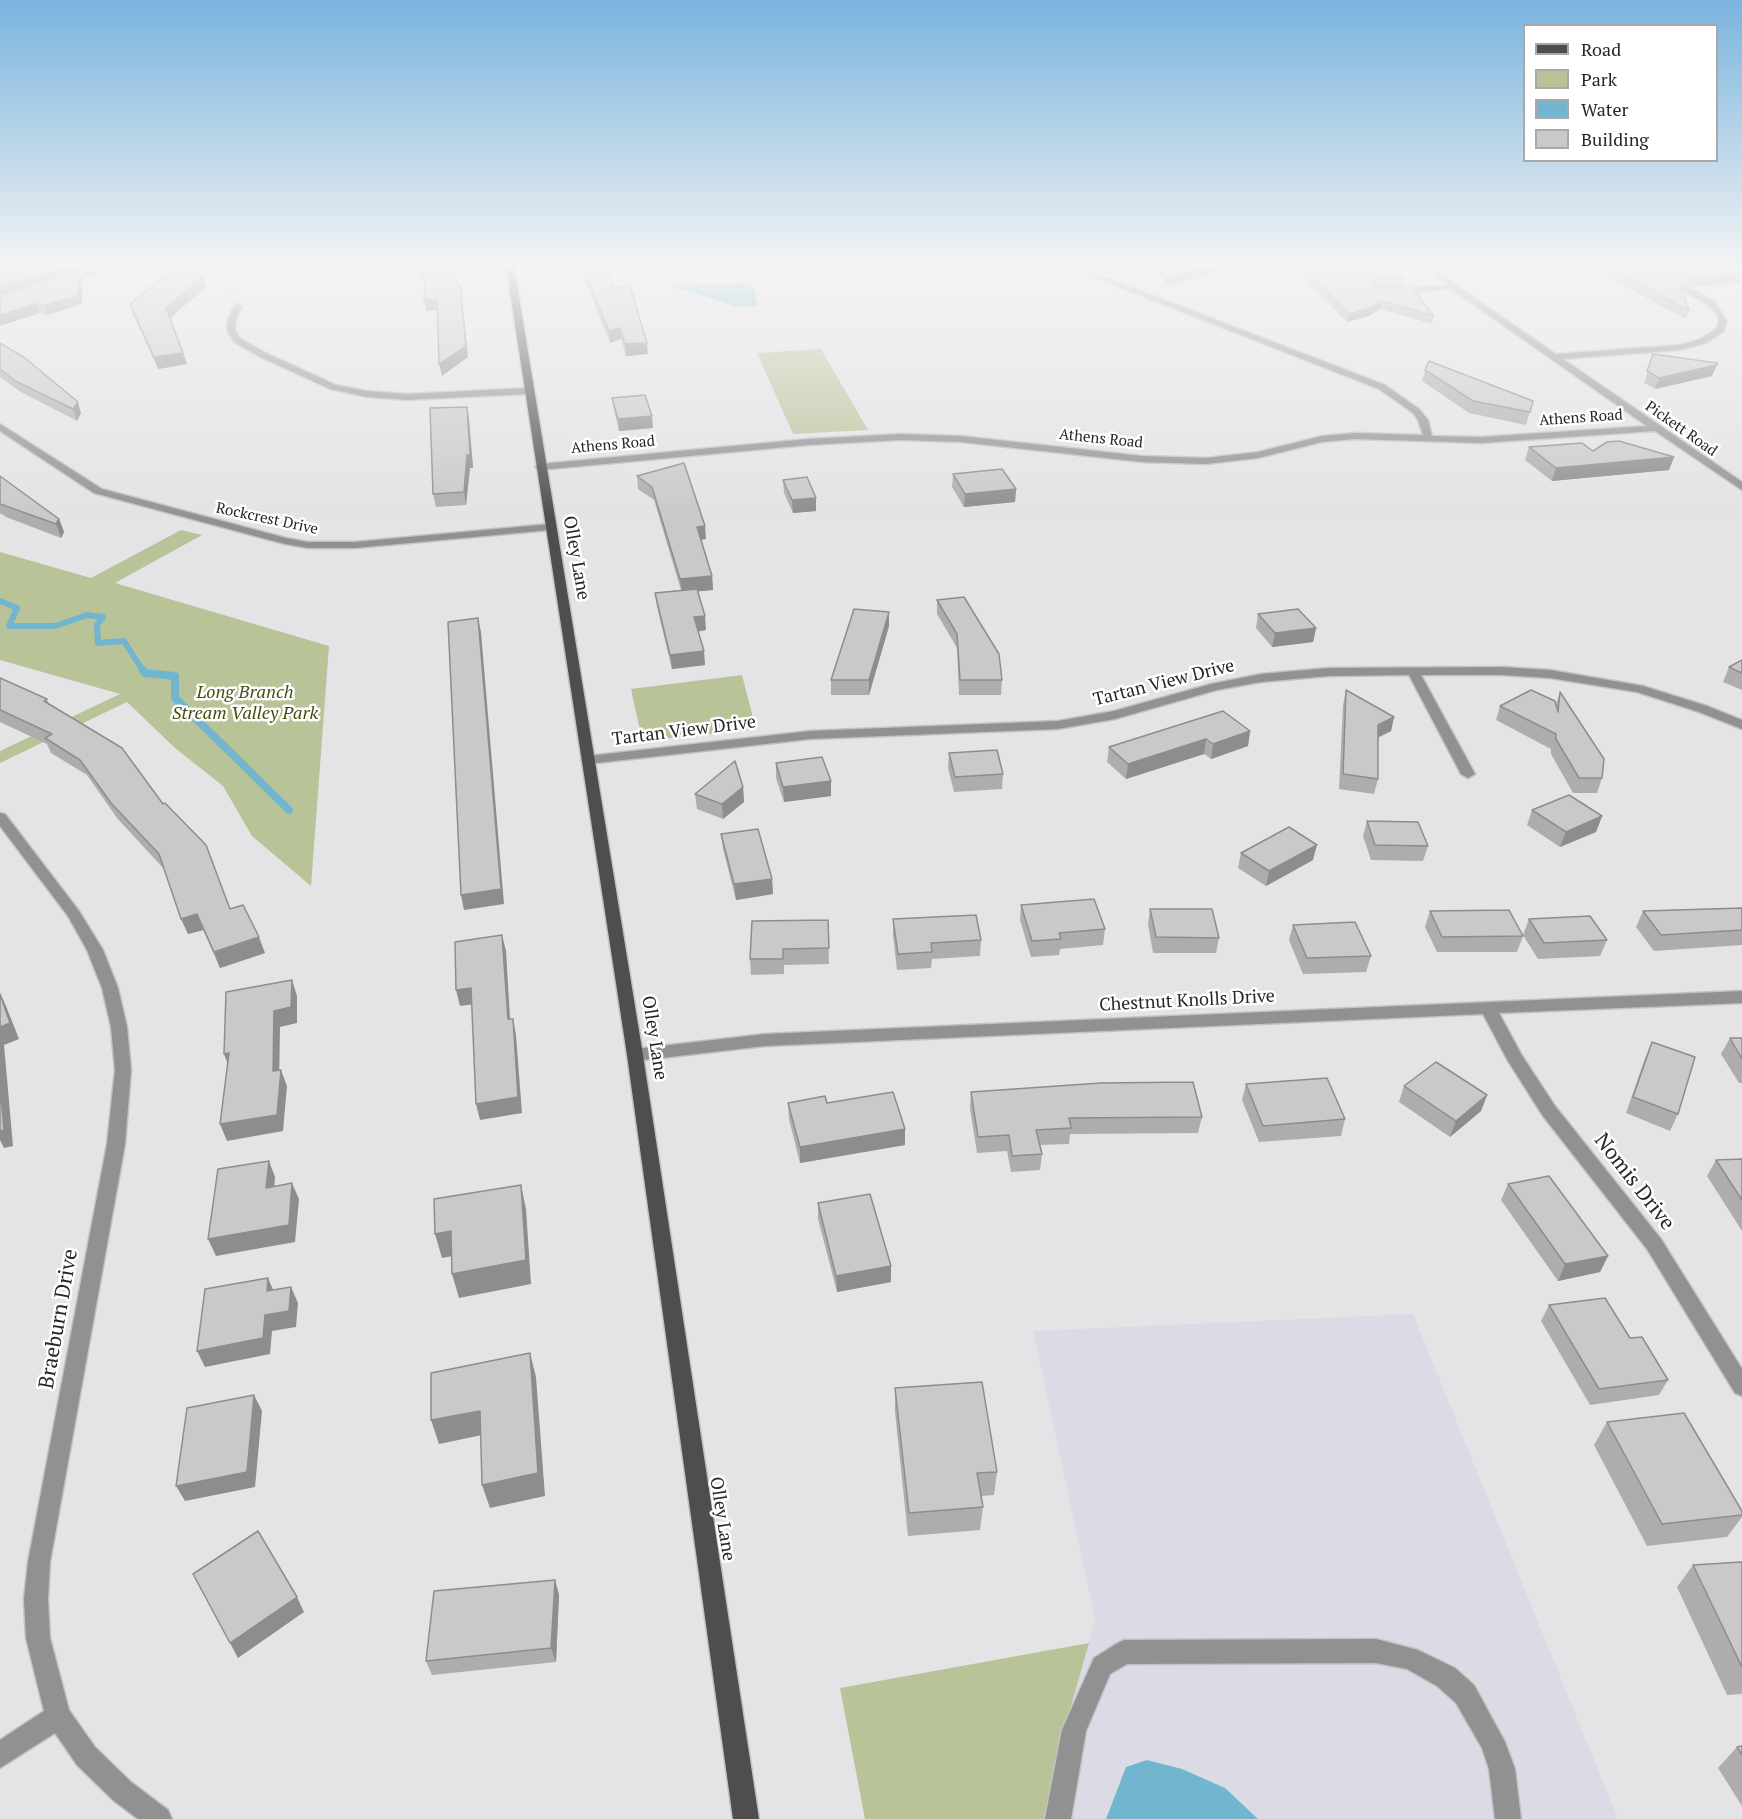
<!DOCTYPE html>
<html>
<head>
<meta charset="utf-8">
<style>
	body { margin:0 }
	#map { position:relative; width:1742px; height:1819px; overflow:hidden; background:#e4e4e7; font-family:"PT Serif",serif }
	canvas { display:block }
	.legend { position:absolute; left:1523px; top:24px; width:195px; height:138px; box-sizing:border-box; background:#fff; border:2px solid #a9a9a9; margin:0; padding:8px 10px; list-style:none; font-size:18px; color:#272728 }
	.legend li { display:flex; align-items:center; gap:12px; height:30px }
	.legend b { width:30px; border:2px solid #a9a9a9 }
</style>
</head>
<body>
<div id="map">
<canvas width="1742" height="1819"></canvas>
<ul class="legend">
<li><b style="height:8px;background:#504e4d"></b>Road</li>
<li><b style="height:16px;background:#b9c398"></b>Park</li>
<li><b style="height:16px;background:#72b5cf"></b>Water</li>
<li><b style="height:16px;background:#cbc8ca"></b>Building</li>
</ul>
</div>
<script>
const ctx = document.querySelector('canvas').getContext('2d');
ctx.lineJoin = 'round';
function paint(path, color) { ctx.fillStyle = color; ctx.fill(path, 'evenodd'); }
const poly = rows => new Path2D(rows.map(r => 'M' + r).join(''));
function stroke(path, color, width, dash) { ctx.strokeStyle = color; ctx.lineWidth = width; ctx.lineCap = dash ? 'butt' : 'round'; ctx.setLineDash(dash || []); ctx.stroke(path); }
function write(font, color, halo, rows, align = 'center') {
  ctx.font = font + ' "PT Serif",serif'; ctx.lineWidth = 5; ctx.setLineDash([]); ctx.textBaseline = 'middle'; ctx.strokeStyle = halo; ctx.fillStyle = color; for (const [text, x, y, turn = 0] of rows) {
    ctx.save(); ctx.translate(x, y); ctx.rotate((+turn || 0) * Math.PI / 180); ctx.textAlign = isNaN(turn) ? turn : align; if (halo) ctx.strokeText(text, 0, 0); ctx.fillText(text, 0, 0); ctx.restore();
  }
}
paint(poly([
	[1413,1314,1618,1819,1047,1819,1054,1765,1095,1619,1033,1331]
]), '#dbdbe6');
paint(poly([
	[821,349,868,430,793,434,757,353],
	[181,530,202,535,115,583,329,646,311,886,252,836,223,786,175,748,127,702,0,763,0,751,120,694,0,660,0,552,91,578],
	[742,675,756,729,663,739,647,735,639,726,631,689],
	[1089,1643,1054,1765,1047,1819,865,1819,840,1688]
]), '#b9c398');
paint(poly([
	[743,283,754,287,757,305,752,307,734,306,672,286],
	[1147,1760,1182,1769,1225,1788,1258,1819,1106,1819,1126,1767]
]), '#72b5cf');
stroke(poly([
	[0,601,17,608,9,626,55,626,87,615,103,617,97,625,98,643,124,641,143,671]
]), '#72b5cf', 6);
stroke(poly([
	[142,669,145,673,175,676,175,698,289,810]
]), '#72b5cf', 8);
const minor = poly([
	[103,266,113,266,67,284,60,282,103,266],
	[1065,266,1075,266,1093,273,1122,266,1132,266,1100,275,1385,385,1419,409,1428,420,1432,436,1481,437,1647,426,1451,289,1395,293,1392,289,1447,285,1427,266,1435,266,1456,285,1556,354,1680,345,1700,339,1716,329,1719,321,1717,315,1708,305,1641,266,1650,266,1714,301,1727,321,1723,332,1706,343,1680,350,1563,359,1742,482,1742,490,1655,431,1481,443,1355,439,1322,442,1258,458,1206,464,1142,462,961,442,901,440,808,445,540,470,535,467,540,464,808,439,901,434,961,436,1142,456,1206,458,1258,452,1322,436,1355,433,1423,435,1418,420,1413,413,1379,389,1065,266],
	[235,304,242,306,236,319,235,330,240,338,264,352,336,385,367,391,407,394,528,388,532,391,528,394,407,400,367,397,330,389,258,356,234,342,227,330,228,319,235,304],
	[0,424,102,489,286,538,308,542,355,542,550,524,555,527,550,530,355,548,308,548,285,544,94,493,0,431,0,424],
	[1502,667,1550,670,1643,686,1707,706,1742,720,1742,729,1699,712,1637,692,1550,678,1502,675,1421,675,1475,774,1468,778,1461,774,1409,675,1329,676,1261,682,1217,690,1115,719,1058,729,810,739,588,764,581,760,588,756,810,731,1058,721,1114,711,1211,684,1261,674,1329,668,1502,667],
	[0,813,5,814,79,911,103,950,118,988,127,1027,131,1070,125,1144,50,1562,48,1599,50,1638,69,1710,95,1747,131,1782,168,1810,172,1819,138,1819,113,1800,77,1765,55,1733,0,1768,0,1740,44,1711,26,1638,24,1599,28,1562,107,1144,115,1070,111,1027,102,988,87,950,68,916,0,826,0,813],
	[1742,991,1742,1003,1499,1013,1521,1054,1555,1106,1661,1239,1742,1369,1742,1396,1735,1393,1647,1249,1543,1116,1508,1061,1483,1014,765,1046,635,1061,629,1059,627,1055,629,1051,635,1049,765,1034,1742,991],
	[1376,1639,1418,1650,1455,1668,1474,1685,1505,1742,1515,1769,1521,1819,1495,1819,1489,1769,1482,1748,1456,1703,1437,1686,1407,1669,1376,1663,1127,1664,1110,1674,1086,1731,1071,1819,1045,1819,1062,1730,1094,1658,1116,1644,1124,1640,1376,1639]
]);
const major = poly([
	[506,266,514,266,643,1055,759,1819,733,1819,627,1055,506,266]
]);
stroke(minor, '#c2c2c5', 3);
stroke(major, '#c2c2c5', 3);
stroke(poly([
	[231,266,233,292]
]), '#969698', 2, [2, 2]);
paint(minor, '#929191');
paint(major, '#504e4d');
paint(poly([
	[0,266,83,266,82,270,80,271,82,278,82,304,47,315,40,313],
	[579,266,606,266,613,288,648,354,626,356,621,339,610,343],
	[1158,266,1238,266,1165,286],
	[1284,266,1393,266,1403,278,1402,286,1378,287,1434,316,1432,324,1380,309,1369,316,1347,322,1294,269],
	[1586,266,1654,266,1689,310,1686,319],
	[1654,266,1727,266,1740,282,1693,287],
	[203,276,206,287,170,318,187,364,158,369,133,315,130,304],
	[0,343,81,413,77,421,21,392,0,377],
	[1653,354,1712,376,1655,389,1644,383],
	[1425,370,1533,401,1526,425,1469,413,1422,381],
	[612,398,653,428,619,431,614,410],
	[467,407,469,419,473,468,470,468,466,505,436,507,433,494],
	[1529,447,1593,451,1674,457,1669,470,1552,481,1525,460],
	[684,463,706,539,701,540,712,576,713,590,697,591,706,630,698,631,705,665,672,669,657,607,655,593,681,590,654,500,638,489,637,476],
	[953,474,1016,489,1015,502,964,507,952,487],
	[0,476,59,519,64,532,61,538,6,517,0,513],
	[783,480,816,511,793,513,784,493],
	[937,600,1002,680,1001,695,959,695,957,648,937,614],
	[1258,614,1316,628,1313,642,1272,647,1256,628],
	[889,626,869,695,831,695,831,680],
	[1742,660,1742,690,1723,682,1729,667],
	[0,678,47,699,49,705,230,909,265,953,220,968,203,930,188,934,164,869,117,818,87,775,51,753,47,744,0,722],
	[1346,690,1394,717,1391,731,1378,738,1378,779,1374,794,1339,789,1343,705],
	[1560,692,1602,778,1597,793,1573,793,1551,754,1551,749,1496,720,1500,706,1556,704],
	[1250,731,1248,746,1211,759,1204,754,1126,779,1107,762,1109,747],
	[949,753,1003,774,1002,789,954,792,948,768],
	[776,763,831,781,831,796,784,802,776,778],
	[743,787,744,802,723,819,697,809,695,794],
	[1532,810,1602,816,1596,832,1560,847,1527,825],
	[1367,821,1428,846,1423,861,1371,860,1363,836],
	[721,834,772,879,773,894,736,900,723,849],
	[1241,853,1313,860,1266,886,1238,868],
	[1021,905,1105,929,1103,945,1060,949,1059,955,1031,957,1020,920],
	[1742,908,1742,945,1654,951,1636,927,1643,911],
	[1150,909,1219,938,1216,953,1153,953,1148,924],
	[1430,911,1523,936,1517,952,1437,952,1425,927],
	[893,919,981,940,980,956,932,959,931,968,897,970,893,935],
	[1529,919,1607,940,1600,956,1538,959,1523,935],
	[828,920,829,964,784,965,784,974,751,975,750,959],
	[1293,925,1371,956,1366,972,1303,974,1289,940],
	[1730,1038,1742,1038,1742,1083,1739,1083,1721,1054],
	[1652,1042,1678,1114,1670,1131,1626,1113,1645,1058],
	[1246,1084,1345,1119,1341,1136,1259,1142,1242,1100],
	[1404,1086,1487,1095,1481,1111,1450,1137,1399,1102],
	[971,1092,1202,1117,1198,1133,1070,1134,1069,1144,1040,1145,1042,1154,1040,1170,1011,1172,1007,1151,977,1153,970,1108],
	[788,1103,827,1103,905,1145,800,1163,789,1119],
	[1742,1159,1742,1231,1707,1176,1716,1160],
	[1508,1184,1608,1256,1600,1272,1558,1281,1501,1200],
	[818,1203,891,1282,837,1292,818,1219],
	[1549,1305,1630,1338,1668,1380,1659,1395,1590,1405,1541,1321],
	[895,1388,997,1472,994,1495,981,1496,983,1507,980,1530,908,1536,895,1412],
	[1607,1422,1742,1511,1742,1517,1727,1537,1647,1546,1594,1445],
	[1742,1562,1742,1694,1727,1695,1677,1587,1693,1565],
	[555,1580,559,1595,556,1662,432,1675,426,1661],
	[1742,1746,1742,1806,1718,1768,1737,1747]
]), '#afacae');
paint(poly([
	[66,266,83,266,82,270,80,271,82,278,82,304,47,315,44,306,79,271,0,297,0,287],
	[455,266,456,266,458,295,456,284],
	[1211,266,1238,266,1165,286,1166,278],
	[425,268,427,279,420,279,418,269],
	[1742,273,1740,282,1693,287,1696,278],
	[203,276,206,287,169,319,166,308],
	[460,284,468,357,442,376,439,364],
	[424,300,437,300,439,310,426,311],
	[1382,301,1380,309,1369,316,1347,322,1349,314],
	[37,304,40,313,0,326,0,315],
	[620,328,621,339,610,343,609,331],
	[647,343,648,354,626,356,625,344],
	[183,353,187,364,158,369,154,357],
	[1717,365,1712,376,1655,389,1659,378],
	[78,402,81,413,77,421,73,409],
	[467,407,469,419,473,468,470,468,466,505,464,492],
	[652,416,653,428,619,431,618,419],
	[1674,457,1669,470,1552,481,1556,468],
	[1016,489,1015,502,964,507,965,494],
	[816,498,816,511,793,513,792,500],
	[59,519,64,532,61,538,56,524],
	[705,526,706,539,698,540,697,527],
	[712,576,713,590,682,593,680,579],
	[889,612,889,626,869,695,869,680],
	[705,616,706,630,696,632,694,617],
	[478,618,481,632,504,904,464,910,461,895],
	[1316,628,1313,642,1272,647,1275,633],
	[704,651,705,665,672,669,670,655],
	[1394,717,1391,731,1374,739,1378,725],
	[1250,731,1248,746,1211,759,1213,744],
	[1206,739,1204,754,1126,779,1128,764],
	[831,781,831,796,784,802,783,787],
	[743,787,744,802,723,819,722,804],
	[1602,816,1596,832,1560,847,1566,832],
	[1317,845,1313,860,1266,886,1269,871],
	[772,879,773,894,736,900,734,884],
	[197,914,203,930,188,934,181,919],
	[502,935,506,951,511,1035,508,1019],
	[259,937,265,953,220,968,214,952],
	[292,980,297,996,297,1023,280,1027,279,1087,273,1071,274,1011],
	[471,988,475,1004,460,1006,456,990],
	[0,993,6,1006,19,1039,4,1045,13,1146,4,1148,0,1140],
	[513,1019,516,1035,522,1113,480,1120,476,1104],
	[229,1053,230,1070,224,1054],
	[281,1070,287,1086,283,1131,227,1141,220,1124],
	[1487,1095,1481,1111,1450,1137,1456,1121],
	[905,1129,905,1145,800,1163,800,1147],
	[269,1161,275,1177,273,1204,266,1188],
	[292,1183,299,1199,295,1242,216,1256,208,1239],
	[521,1185,526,1209,531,1284,459,1298,452,1274],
	[451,1231,458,1255,442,1258,435,1234],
	[1608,1256,1600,1272,1558,1281,1565,1264],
	[891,1266,891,1282,837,1292,836,1276],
	[268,1278,275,1294,267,1291],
	[291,1287,298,1303,296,1327,272,1331,270,1354,205,1367,197,1351,265,1315],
	[530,1353,536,1377,545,1496,490,1508,482,1485],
	[254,1395,262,1411,255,1487,185,1501,176,1486],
	[480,1411,487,1434,439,1444,431,1420],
	[555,1580,559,1595,556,1662,551,1648],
	[297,1597,304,1612,238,1658,230,1643]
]), '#8e8c8d');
const building = poly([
	[0,266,66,266,0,287,0,266],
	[418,266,455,266,456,284,460,284,466,346,439,364,437,300,424,300,425,268,418,269,418,266],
	[582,266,606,266,613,288,630,286,647,343,625,344,620,328,609,331,582,266],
	[1161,266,1211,266,1166,278,1161,266],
	[1300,266,1393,266,1403,278,1375,280,1374,284,1379,288,1410,286,1434,316,1382,301,1371,308,1349,314,1300,266],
	[1605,266,1654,266,1678,280,1689,310,1605,266],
	[1673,266,1727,266,1742,273,1696,278,1673,266],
	[175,268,203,276,166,308,183,353,154,357,130,304,175,268],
	[79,270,78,295,44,306,37,304,0,315,0,295,79,270],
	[0,343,25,358,78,402,73,409,17,382,0,369,0,343],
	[1653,354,1717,363,1717,365,1659,378,1647,371,1653,354],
	[1429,361,1533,401,1530,412,1473,401,1425,370,1429,361],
	[645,395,652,416,618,419,612,398,645,395],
	[467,407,470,455,467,455,464,492,433,494,430,408,467,407],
	[1619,441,1674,457,1556,468,1529,447,1582,443,1593,451,1607,442,1619,441],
	[684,463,705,526,697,527,712,576,680,579,652,487,637,476,684,463],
	[1002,469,1016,489,965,494,953,474,1002,469],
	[0,476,59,519,56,524,0,504,0,476],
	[807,477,816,498,792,500,783,480,807,477],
	[697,589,705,616,694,617,704,651,670,655,655,593,697,589],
	[964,597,999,654,1002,680,960,680,957,634,937,600,964,597],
	[854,609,889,612,869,680,831,680,854,609],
	[1298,609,1316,628,1275,633,1258,614,1298,609],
	[478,618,501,889,461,895,448,622,478,618],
	[1742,660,1742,673,1729,667,1742,660],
	[0,678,47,699,44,701,122,748,163,804,165,803,206,845,230,909,243,905,259,937,214,952,197,914,181,919,159,854,111,803,80,760,45,738,52,734,0,710,0,678],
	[1346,690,1394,717,1378,725,1378,779,1343,774,1346,690],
	[1531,690,1555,701,1558,712,1560,692,1604,759,1602,778,1579,778,1556,739,1556,734,1500,706,1531,690],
	[1223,711,1250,731,1213,744,1206,739,1128,764,1109,747,1223,711],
	[997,750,1003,774,955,777,949,753,997,750],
	[822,757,831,781,783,787,776,763,822,757],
	[735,761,743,787,722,804,695,794,735,761],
	[1569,795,1602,816,1566,832,1532,810,1569,795],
	[1367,821,1418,822,1428,846,1375,845,1367,821],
	[1289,827,1317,845,1269,871,1241,853,1289,827],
	[758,829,772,879,734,884,721,834,758,829],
	[1094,899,1105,929,1059,933,1061,939,1032,941,1021,905,1094,899],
	[1742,908,1742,930,1661,935,1643,911,1742,908],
	[1150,909,1212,909,1219,938,1156,937,1150,909],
	[1509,910,1523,936,1442,937,1430,911,1509,910],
	[976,915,981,940,931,943,932,952,898,954,893,919,976,915],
	[1590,916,1607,940,1544,943,1529,919,1590,916],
	[828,920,829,948,783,949,783,959,750,959,752,921,828,920],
	[1355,922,1371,956,1307,958,1293,925,1355,922],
	[502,935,508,1019,513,1019,518,1097,476,1104,471,988,456,990,455,942,502,935],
	[292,980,291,1007,274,1011,273,1071,281,1070,277,1115,220,1124,229,1053,224,1054,226,992,292,980],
	[0,994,10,1023,0,1027,0,994],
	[1730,1038,1742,1038,1742,1059,1730,1038],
	[1652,1042,1695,1057,1678,1114,1633,1097,1652,1042],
	[1436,1062,1487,1095,1456,1121,1404,1086,1436,1062],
	[1327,1078,1345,1119,1263,1126,1246,1084,1327,1078],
	[1193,1082,1202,1117,1069,1118,1071,1128,1036,1130,1042,1154,1012,1156,1009,1135,978,1137,971,1092,1101,1083,1193,1082],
	[0,1084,4,1130,0,1131,0,1084],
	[893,1092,905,1129,800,1147,788,1103,825,1096,827,1103,893,1092],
	[1742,1159,1742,1200,1716,1160,1742,1159],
	[269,1161,266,1188,292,1183,289,1225,208,1239,218,1169,269,1161],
	[1549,1176,1608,1256,1565,1264,1508,1184,1549,1176],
	[521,1185,526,1260,452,1274,451,1231,435,1234,434,1199,521,1185],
	[870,1194,891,1266,836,1276,818,1203,870,1194],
	[268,1278,267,1291,291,1287,289,1311,265,1315,263,1338,197,1351,205,1289,268,1278],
	[1605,1298,1630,1338,1642,1337,1668,1380,1599,1389,1549,1305,1605,1298],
	[530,1353,538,1473,482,1485,480,1411,431,1420,431,1373,530,1353],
	[982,1382,997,1472,977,1473,983,1507,909,1513,895,1388,982,1382],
	[254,1395,247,1472,176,1486,187,1408,254,1395],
	[1684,1413,1742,1511,1742,1515,1662,1524,1607,1422,1684,1413],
	[258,1531,297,1597,230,1643,193,1574,258,1531],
	[1742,1562,1742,1667,1693,1565,1742,1562],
	[555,1580,551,1648,426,1661,434,1591,555,1580],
	[1742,1746,1742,1755,1737,1747,1742,1746]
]);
paint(building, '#cbc8ca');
stroke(building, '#8e8c8d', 1.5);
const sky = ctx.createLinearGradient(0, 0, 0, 520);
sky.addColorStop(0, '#79b4de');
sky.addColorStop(0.51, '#f3f3f4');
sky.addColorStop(1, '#f3f3f400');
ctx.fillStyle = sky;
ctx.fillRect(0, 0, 1742, 520);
write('15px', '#272728', '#fff', [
	["Athens Road",1581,418,-4],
	["Pickett Road",1681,429,35],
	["Athens Road",1101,439,6],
	["Athens Road",613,445,-5],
	["Rockcrest Drive",267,519,12]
]);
write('18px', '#272728', '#fff', [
	["Olley Lane",576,558,80],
	["Tartan View Drive",1164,683,-14],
	["Tartan View Drive",684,731,-7],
	["Chestnut Knolls Drive",1187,1001,-3],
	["Olley Lane",654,1038,81],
	["Olley Lane",722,1519,81]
]);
write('italic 18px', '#454f0e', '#fff', [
	["Long Branch",245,693],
	["Stream Valley Park",245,714]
]);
write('21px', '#272728', '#fff', [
	["Nomis Drive",1634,1182,52],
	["Braeburn Drive",59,1319,-80]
]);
</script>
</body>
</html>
